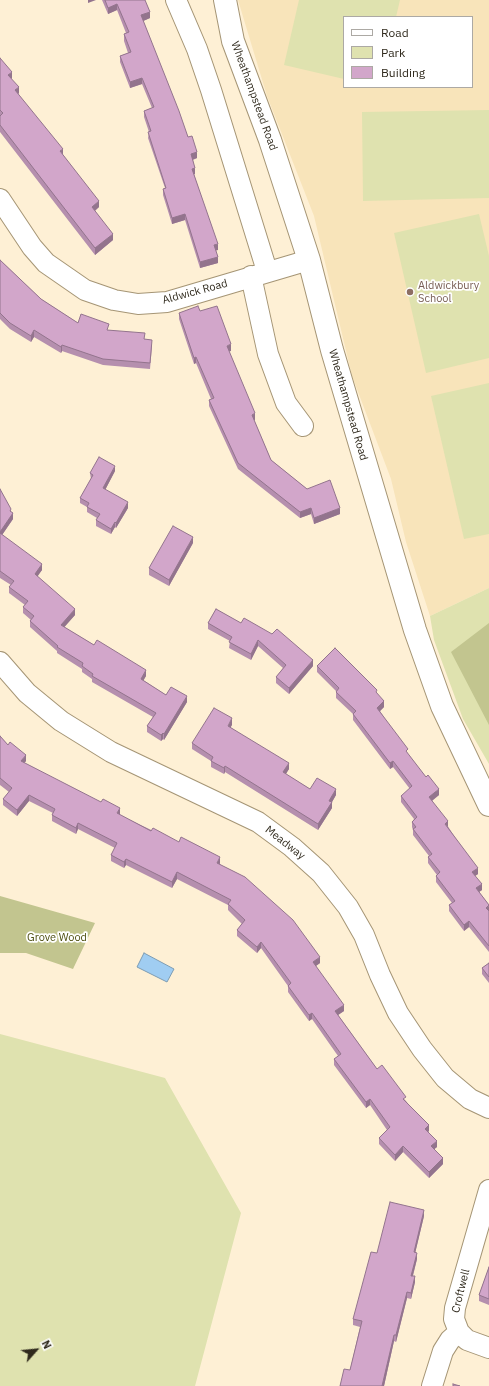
<!DOCTYPE html>
<html>
<head>
<meta charset="utf-8">
<style>
	body { margin:0 }
	#map { position:relative; width:489px; height:1386px; overflow:hidden; background:#fef0d5; font-family:"IBM Plex Sans",sans-serif }
	canvas { display:block }
	.legend { position:absolute; left:343px; top:16px; width:130px; height:72px; box-sizing:border-box; background:#fff; border:1px solid #aca9a4; margin:0; padding:5px 7px; list-style:none; font-size:12px; color:#2f291c }
	.legend li { display:flex; align-items:center; gap:8px; height:20px }
	.legend b { width:20px; border:1px solid #aca9a4 }
	.north { position:absolute; left:16px; top:1330px; width:40px; height:40px; -webkit-text-stroke:3px #fff; paint-order:stroke; rotate:63deg; font-size:11px; font-weight:700; line-height:16px; text-align:center; color:#2f291c }
	.north::after { content:''; display:block; margin:auto; width:14px; height:18px; background:#2f291c; clip-path:polygon(50% 0,100% 100%,50% 72%,0 100%) }
</style>
</head>
<body>
<div id="map">
<canvas width="489" height="1386"></canvas>
<ul class="legend">
<li><b style="height:5px;background:#fff"></b>Road</li>
<li><b style="height:11px;background:#dfe2af"></b>Park</li>
<li><b style="height:11px;background:#d2a6ca"></b>Building</li>
</ul>
<div class="north">N</div>
</div>
<script>
const ctx = document.querySelector('canvas').getContext('2d');
ctx.lineJoin = 'round';
function paint(path, color) { ctx.fillStyle = color; ctx.fill(path, 'evenodd'); }
const poly = rows => new Path2D(rows.map(r => 'M' + r).join(''));
function stroke(path, color, width, dash) { ctx.strokeStyle = color; ctx.lineWidth = width; ctx.lineCap = dash ? 'butt' : 'round'; ctx.setLineDash(dash || []); ctx.stroke(path); }
function write(font, color, halo, rows, align = 'center') {
  ctx.font = font + ' "IBM Plex Sans",sans-serif'; ctx.lineWidth = 3.5; ctx.setLineDash([]); ctx.textBaseline = 'middle'; ctx.strokeStyle = halo; ctx.fillStyle = color; for (const [text, x, y, turn = 0] of rows) {
    ctx.save(); ctx.translate(x, y); ctx.rotate((+turn || 0) * Math.PI / 180); ctx.textAlign = isNaN(turn) ? turn : align; if (halo) ctx.strokeText(text, 0, 0); ctx.fillText(text, 0, 0); ctx.restore();
  }
}
paint(poly([
	[238,0,489,0,489,588,430,616,406,542,391,479,352,376,314,216,267,96],
	[344,17,472,17,472,87,344,87]
]), '#f8e4ba');
paint(poly([
	[299,0,400,0,396,17,344,17,344,79,284,65],
	[489,110,489,198,363,201,362,112],
	[479,214,489,256,489,358,426,373,394,233],
	[489,383,489,534,464,539,431,396],
	[489,588,489,764,463,719,434,640,430,616],
	[0,1034,165,1078,241,1213,195,1386,0,1386]
]), '#dfe2af');
paint(poly([
	[489,623,489,725,451,652],
	[0,896,95,923,73,969,26,953,0,953]
]), '#c2c58f');
const water = poly([
	[144,953,174,969,167,982,137,967,144,953]
]);
paint(water, '#a0cdf2');
stroke(water, '#7e9cb2', 1);
const minor = poly([
	[176,0,197,49,211,90,267,271],
	[0,199,32,247,46,263,85,290,114,300,138,304,167,302,309,260],
	[251,276,268,354,286,403,303,426],
	[0,662,27,693,61,721,111,752,258,822,292,847,321,873,348,907,364,935,380,975,398,1013,422,1049,445,1078,470,1099,489,1108],
	[459,1332,467,1340,489,1348],
	[432,1386,443,1351,450,1340,459,1332,454,1319,455,1308,489,1190]
]);
const tertiary = poly([
	[225,0,233,41,270,140,309,260,332,350,415,630,442,706,489,805]
]);
stroke(minor, '#a59575', 22);
stroke(tertiary, '#a59575', 24);
stroke(minor, '#fff', 20);
stroke(tertiary, '#fff', 22);
paint(poly([
	[102,0,145,0,150,18,143,21,188,137,197,158,193,160,195,174,194,174,218,250,216,250,218,263,200,268,185,220,172,224,163,195,163,189,165,188,148,138,149,132,144,117,144,111,152,108,142,84,130,88,120,62,120,56,128,53,124,41,124,34,126,33,117,10,108,14],
	[0,58,12,78,11,79,19,93,18,94,63,155,99,207,95,211,113,240,95,255,0,132],
	[0,260,41,299,78,323,145,339,152,346,150,369,103,365,62,351,61,353,34,337,31,342,10,329,0,319],
	[200,311,231,351,229,351,255,420,254,420,271,460,307,489,340,514,314,524,311,514,300,518,238,469,209,406,209,400,211,399,196,363,194,364,179,319,179,313],
	[115,471,105,490,128,508,116,528,115,527,111,534,96,526,96,520,97,518,87,512,87,507,80,503,80,498,91,479,90,473],
	[0,489,11,511,13,519,2,535,42,570,37,576,75,615,64,627,146,676,143,680,166,695,187,702,164,740,163,739,161,741,147,732,147,726,153,717,92,682,92,679,82,672,82,669,57,653,57,651,30,627,30,621,31,620,23,613,23,607,25,605,9,593,9,587,11,585,0,578],
	[193,543,169,586,149,575,149,568],
	[216,609,313,666,289,694,276,683,276,677,283,668,258,646,251,660,229,648,230,641,208,629,208,623],
	[317,666,377,694,384,707,380,711,408,754,439,795,432,801,478,874,475,876,482,890,479,892,489,905,489,952,469,927,464,931,449,911,449,905,452,903,436,882,436,876,437,875,428,863,428,857,429,856,413,835,413,830,412,827,412,822,414,819,401,802,401,796,410,789,393,767,390,769,353,720,353,714,336,698,336,691,317,672],
	[232,725,230,727,289,769,285,774,310,789,336,795,332,802,332,808,318,830,225,772,224,774,211,767,211,761,192,749,192,743],
	[0,736,8,745,26,761,24,763,120,814,120,815,220,863,220,864,320,963,316,966,344,1011,338,1015,377,1069,406,1101,429,1131,428,1132,437,1147,434,1149,443,1164,429,1178,403,1152,395,1161,379,1144,379,1138,387,1130,370,1105,366,1108,334,1065,334,1059,338,1056,312,1019,309,1021,288,992,288,986,261,948,257,953,237,936,237,930,242,924,228,910,228,905,177,879,172,888,126,865,124,868,111,861,111,855,115,848,78,829,76,834,52,821,52,815,53,813,29,801,17,816,3,805,3,799,9,792,0,785],
	[489,963,489,983,482,974,482,968],
	[424,1216,415,1253,417,1259,413,1276,415,1282,411,1299,407,1298,396,1342,394,1341,384,1386,340,1386,350,1370,360,1327,353,1325,353,1319,377,1253],
	[489,1267,489,1305,479,1301,479,1295]
]), '#b58fae');
paint(poly([
	[88,0,96,0,88,3],
	[117,4,117,10,108,14,108,8],
	[150,12,150,18,141,22,141,15],
	[12,72,12,78,8,81,8,75],
	[142,78,142,84,130,88,130,82],
	[19,87,19,93,15,97,15,90],
	[63,149,63,155,60,151],
	[197,152,197,158,191,160,191,154],
	[195,168,195,174,192,175,192,169],
	[99,201,99,207,92,213,92,207],
	[185,214,185,220,172,224,172,218],
	[113,234,113,240,95,255,95,248],
	[218,244,218,250,214,251,214,245],
	[218,257,218,263,200,268,200,262],
	[34,330,34,337,31,342,31,336],
	[231,344,231,351,227,352,227,346],
	[62,345,62,351,61,353,61,347],
	[196,357,196,363,194,364,194,358],
	[255,413,255,420,252,421,252,415],
	[115,466,115,471,103,494,103,488],
	[128,502,128,508,116,528,116,523],
	[311,508,311,514,300,518,300,512],
	[340,508,340,514,314,524,314,518],
	[13,513,13,519,0,538,0,532],
	[115,522,115,527,111,534,111,529],
	[193,537,193,543,169,586,169,580],
	[42,564,42,570,35,580,35,574],
	[75,609,75,615,61,631,61,625],
	[258,640,258,646,251,660,251,654],
	[313,660,313,666,289,694,289,688],
	[146,670,146,676,141,685,141,679],
	[187,696,187,702,164,740,164,734],
	[384,701,384,707,377,714,377,708],
	[232,718,232,725,228,732,228,726],
	[163,733,163,739,161,741,161,735],
	[26,755,26,761,21,767,21,761],
	[393,761,393,767,390,769,390,763],
	[289,763,289,769,283,779,283,772],
	[225,766,225,772,224,774,224,768],
	[336,789,336,795,332,802,332,808,318,830,318,824,329,801],
	[439,789,439,795,429,803,429,797],
	[29,795,29,801,17,816,17,810],
	[120,808,120,814,117,819,117,813],
	[448,821,448,827,445,824],
	[78,823,78,829,76,834,76,828],
	[220,857,220,863,217,869,217,863],
	[126,859,126,865,124,868,124,862],
	[478,868,478,874,472,878,472,872],
	[177,872,177,879,172,888,172,882],
	[482,884,482,890,476,894,476,888],
	[489,906,489,912,486,908],
	[469,921,469,927,464,931,464,925],
	[261,942,261,948,257,953,257,947],
	[320,957,320,963,313,968,313,962],
	[344,1005,344,1011,335,1017,335,1011],
	[312,1013,312,1019,309,1021,309,1015],
	[370,1099,370,1105,366,1108,366,1102],
	[429,1125,429,1131,425,1135,425,1129],
	[437,1141,437,1147,431,1152,431,1146],
	[403,1146,403,1152,395,1161,395,1155],
	[443,1158,443,1164,429,1178,429,1172],
	[424,1210,424,1216,414,1258,414,1252],
	[417,1253,417,1259,411,1282,411,1276],
	[415,1276,415,1282,411,1299,411,1293],
	[407,1292,407,1298,396,1342,396,1335],
	[394,1335,394,1341,384,1386,382,1386]
]), '#93748d');
const building = poly([
	[105,0,145,0,150,12,141,15,179,111,188,137,192,136,197,152,191,154,195,168,192,169,218,244,214,245,218,257,200,262,185,214,172,218,163,189,166,188,148,132,151,131,144,111,154,107,142,78,130,82,120,56,131,52,124,34,129,32,117,4,108,8,105,0],
	[0,58,12,72,8,75,19,87,15,90,63,149,60,151,99,201,92,207,113,234,95,248,0,125,0,116,3,113,0,110,0,58],
	[0,260,41,299,78,323,81,314,109,324,107,330,145,333,144,339,152,340,150,363,103,359,62,345,61,347,34,330,31,336,10,323,0,313,0,260],
	[198,306,200,311,217,306,231,344,227,346,255,413,252,415,271,460,307,489,330,480,340,508,314,518,311,508,300,512,238,463,209,400,214,398,196,357,194,358,179,313,198,306],
	[99,457,115,466,103,488,128,502,116,523,115,522,111,529,96,520,100,514,87,507,89,503,80,498,93,475,90,473,99,457],
	[0,489,11,509,10,511,13,513,0,532,0,489],
	[173,526,193,537,169,580,149,568,173,526],
	[0,533,42,564,35,574,75,609,61,625,94,645,97,640,146,670,141,679,166,695,171,687,187,696,164,734,163,733,161,735,147,726,156,713,92,676,93,674,82,666,83,663,57,647,58,646,30,621,34,616,23,607,28,601,9,587,14,581,0,571,0,533],
	[216,609,241,623,244,618,272,634,277,629,313,660,289,688,276,677,286,665,258,640,251,654,229,642,232,637,208,623,216,609],
	[335,648,377,690,376,692,384,701,377,708,408,749,406,751,426,777,428,775,439,789,429,797,448,821,445,824,478,868,472,872,482,884,476,888,489,905,486,908,489,911,489,946,469,921,464,925,449,905,455,901,436,876,440,872,428,857,432,854,413,829,416,827,412,822,417,817,401,796,412,786,393,761,390,763,353,714,356,711,336,692,339,688,317,666,335,648],
	[214,708,232,718,228,726,289,763,283,772,310,789,317,778,336,789,329,801,332,802,318,824,225,766,224,768,211,761,213,757,192,743,214,708],
	[0,736,8,745,10,742,26,755,21,761,101,802,103,799,120,808,117,813,151,831,153,828,179,842,181,837,220,857,217,863,245,877,293,920,320,957,313,962,344,1005,335,1011,377,1069,382,1065,406,1097,403,1099,429,1125,425,1129,437,1141,431,1146,443,1158,429,1172,403,1146,395,1155,379,1138,390,1127,370,1099,366,1102,334,1059,341,1054,312,1013,309,1015,288,986,291,983,261,942,257,947,237,930,245,920,228,904,231,900,177,872,172,882,126,859,124,862,111,855,117,843,78,823,76,828,52,815,55,809,29,795,17,810,3,799,12,788,0,778,0,736],
	[489,963,489,977,482,968,489,963],
	[390,1202,424,1210,414,1252,417,1253,411,1276,415,1276,411,1293,407,1292,396,1335,394,1335,382,1386,340,1386,344,1369,350,1370,362,1321,353,1319,371,1252,377,1253,390,1202],
	[489,1267,489,1299,479,1295,489,1267],
	[453,1384,460,1386,453,1386,453,1384]
]);
paint(building, '#d2a6ca');
stroke(building, '#93748d', 1);
for (const [x, y, r, color] of [
	[410,292,4,"#8d6e63"]
]) { const dot = new Path2D(); dot.arc(x, y, r, 0, 2 * Math.PI); ctx.fillStyle = color; ctx.fill(dot); stroke(dot, '#fff', 1.5); }
write('11px', '#2f291c', '#fff', [
	["Wheathampstead Road",254,96,70],
	["Aldwick Road",195,292,-15],
	["Wheathampstead Road",348,405,74],
	["Meadway",285,843,38],
	["Croftwell",461,1291,-76]
]);
write('11px', '#785e54', '#fff', [
	["Aldwickbury",418,286],
	["School",418,299]
], 'left');
write('11px', '#4d4e10', '#fff', [
	["Grove Wood",57,938]
]);
</script>
</body>
</html>
